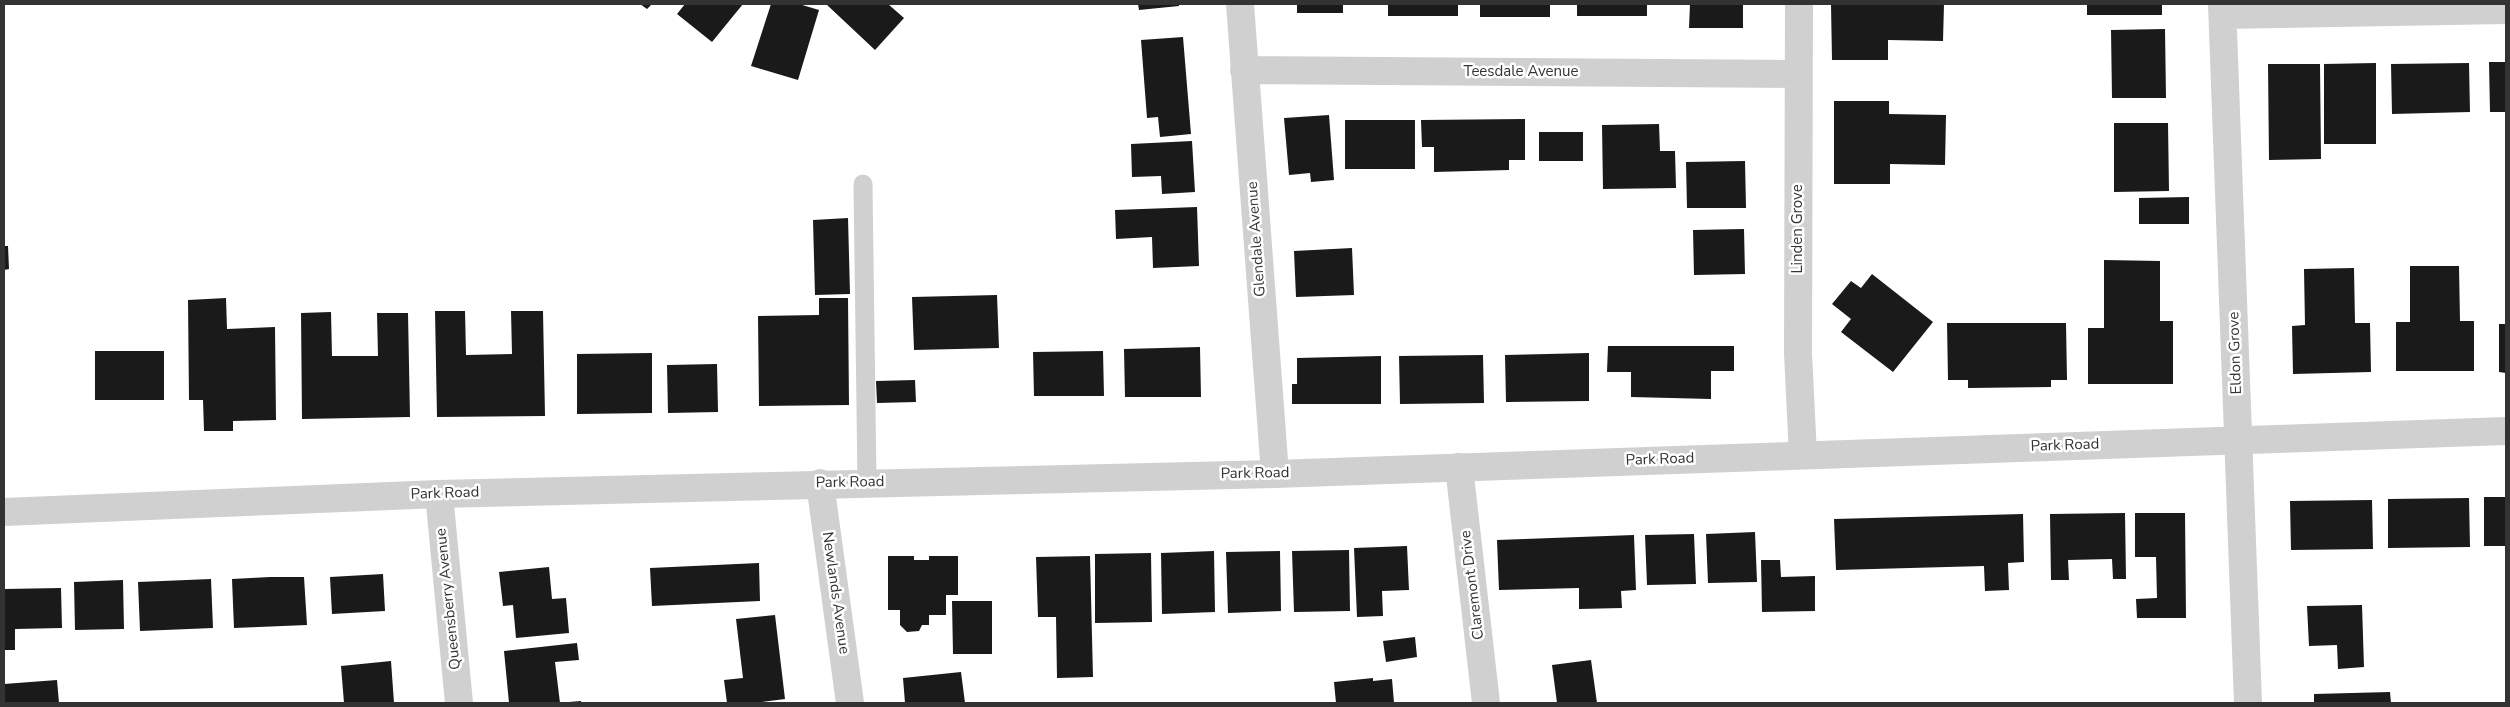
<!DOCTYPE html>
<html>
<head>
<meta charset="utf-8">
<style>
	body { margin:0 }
	#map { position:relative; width:2510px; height:707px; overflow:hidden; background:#fff; font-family:"Nunito Sans",sans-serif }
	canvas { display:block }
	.frame { position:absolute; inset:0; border:5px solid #333; pointer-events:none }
</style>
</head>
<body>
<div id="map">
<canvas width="2510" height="707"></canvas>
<div class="frame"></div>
</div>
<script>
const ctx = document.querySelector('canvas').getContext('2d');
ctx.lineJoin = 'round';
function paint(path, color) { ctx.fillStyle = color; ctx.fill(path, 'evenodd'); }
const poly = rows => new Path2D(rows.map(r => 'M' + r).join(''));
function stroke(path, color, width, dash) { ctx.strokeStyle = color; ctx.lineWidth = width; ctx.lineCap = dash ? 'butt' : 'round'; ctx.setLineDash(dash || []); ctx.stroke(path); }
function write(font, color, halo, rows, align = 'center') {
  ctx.font = font + ' "Nunito Sans",sans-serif'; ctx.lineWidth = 5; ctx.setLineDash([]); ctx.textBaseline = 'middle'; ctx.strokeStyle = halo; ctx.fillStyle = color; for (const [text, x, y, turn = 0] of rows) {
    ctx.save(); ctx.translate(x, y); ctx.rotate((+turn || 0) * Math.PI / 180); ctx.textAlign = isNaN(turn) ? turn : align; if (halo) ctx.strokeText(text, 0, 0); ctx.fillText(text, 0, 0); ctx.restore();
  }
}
paint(poly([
	[640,4,652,4,647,9],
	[685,4,743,4,712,42,677,14],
	[771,4,799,4,819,10,798,80,751,66],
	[826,4,888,4,904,18,875,50],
	[1138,4,1179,4,1179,6,1139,10],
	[1297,4,1343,4,1343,13,1297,13],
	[1388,4,1458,4,1458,16,1388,16],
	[1480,4,1550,4,1550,17,1480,17],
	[1577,4,1647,4,1647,16,1577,16],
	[1690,4,1743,4,1743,28,1689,28],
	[1831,4,1944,4,1943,41,1888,40,1888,60,1832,60],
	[2087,4,2162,4,2162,15,2087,15],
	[2165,29,2166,98,2112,98,2111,30],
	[1183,37,1191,134,1160,137,1158,117,1147,118,1141,40],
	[2489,62,2506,62,2506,112,2490,112],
	[2376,63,2376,144,2324,144,2324,64],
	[2469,63,2470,112,2392,114,2391,64],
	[2268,64,2320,64,2321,159,2269,160],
	[1834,101,1889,101,1889,114,1946,115,1945,165,1890,164,1890,184,1834,184],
	[1329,115,1334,180,1311,182,1310,173,1289,175,1284,118],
	[1525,119,1525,160,1509,160,1509,170,1434,172,1434,147,1422,147,1421,120],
	[1345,120,1415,120,1415,169,1345,169],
	[2114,123,2168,123,2169,191,2114,192],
	[1659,124,1660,151,1675,151,1676,188,1603,189,1602,125],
	[1539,132,1583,132,1583,161,1539,161],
	[1192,141,1195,192,1162,194,1161,176,1132,177,1131,144],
	[1745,161,1746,208,1687,208,1686,162],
	[2189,197,2189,224,2139,224,2139,198],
	[1197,207,1199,266,1153,268,1152,237,1116,239,1115,210],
	[848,218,850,294,815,295,813,220],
	[1744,229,1745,274,1694,275,1693,230],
	[4,246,8,246,9,269,4,270],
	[1352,248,1354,295,1296,297,1294,251],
	[2104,260,2160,261,2160,321,2173,321,2173,384,2088,384,2088,328,2104,328],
	[2410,266,2459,266,2460,321,2474,321,2474,371,2396,371,2396,322,2410,322],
	[2354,268,2355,323,2370,323,2371,372,2293,374,2292,326,2305,325,2304,269],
	[1872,274,1933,322,1893,372,1841,332,1851,319,1832,304,1851,281,1861,288],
	[997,295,999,348,914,350,912,297],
	[226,298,227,329,275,327,276,420,233,421,233,431,204,431,203,400,189,400,188,300],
	[819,298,848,298,849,405,759,406,758,316,819,315],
	[435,311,465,311,466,355,512,354,511,311,543,311,545,416,437,417],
	[331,312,332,356,378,356,377,313,408,313,410,417,302,419,301,313],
	[1947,323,2066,323,2067,380,2051,380,2051,387,1968,388,1968,380,1948,380],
	[2499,324,2506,324,2506,373,2499,372],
	[1608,346,1734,346,1734,371,1711,371,1711,399,1631,397,1631,372,1607,372],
	[1200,347,1201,397,1125,397,1124,349],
	[95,351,164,351,164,400,95,400],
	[1103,351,1104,396,1034,396,1033,352],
	[652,353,652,413,577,414,577,354],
	[1589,353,1589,401,1506,402,1505,355],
	[1483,355,1484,403,1400,404,1399,356],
	[1381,356,1381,404,1292,404,1292,384,1297,384,1297,358],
	[717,364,718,412,668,413,667,365],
	[915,380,916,402,877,403,876,381],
	[2484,497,2506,497,2506,546,2484,546],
	[2469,498,2470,547,2388,548,2388,499],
	[2372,500,2373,549,2291,550,2290,501],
	[2125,513,2126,579,2113,579,2112,559,2068,560,2069,580,2051,580,2050,514],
	[2135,513,2185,513,2186,618,2137,618,2136,599,2157,598,2156,557,2135,557],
	[2023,514,2024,562,2008,563,2009,590,1985,591,1984,566,1836,570,1834,519],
	[1755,532,1757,582,1708,583,1706,534],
	[1694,534,1696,584,1647,585,1645,535],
	[1634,535,1636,590,1621,591,1622,608,1579,609,1579,588,1499,590,1497,540],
	[1407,546,1409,590,1382,591,1383,616,1357,617,1354,548],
	[1349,550,1350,611,1294,612,1292,551],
	[1214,551,1215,612,1162,614,1161,553],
	[1280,551,1281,611,1228,613,1226,552],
	[1151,553,1152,622,1095,623,1095,554],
	[888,556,914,556,914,560,929,560,929,556,958,556,958,595,946,595,946,615,929,615,929,625,922,625,919,631,907,632,900,625,900,610,888,610],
	[1090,556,1093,677,1057,678,1056,617,1038,617,1036,557],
	[1761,560,1780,560,1781,577,1815,576,1815,611,1762,612],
	[759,563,760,601,652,606,650,568],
	[549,567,552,599,566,598,569,633,516,638,513,605,503,606,499,572],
	[383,574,385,611,332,614,330,577],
	[270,577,304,577,307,625,234,628,232,579],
	[211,579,213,628,140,631,138,582],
	[123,580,124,629,75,630,74,582],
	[61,588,62,628,15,629,15,650,4,650,4,589],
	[952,601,992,601,992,654,953,654],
	[2362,605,2364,667,2338,669,2337,645,2309,646,2307,606],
	[775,615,785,699,754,703,727,703,724,680,743,678,736,619],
	[1415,637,1417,657,1386,662,1383,641],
	[577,643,579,660,555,662,560,703,509,703,504,651],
	[1591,660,1597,703,1557,703,1552,665],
	[391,661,394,703,344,703,341,666],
	[961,672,965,703,905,703,903,678],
	[1373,678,1373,681,1392,679,1394,703,1336,703,1334,682],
	[57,680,59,703,4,703,4,684],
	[2390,692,2391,703,2314,703,2314,694],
	[581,701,581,703,569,703,569,702]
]), '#1a1a1a');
stroke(poly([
	[863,184,867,483]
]), '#d0d0d0', 19);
stroke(poly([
	[1240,4,1275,474],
	[1799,4,1798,353,1803,455],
	[2222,4,2248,703],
	[2223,15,2506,10],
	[1244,70,1799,74],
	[1459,467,1486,703],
	[820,483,850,703],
	[439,494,459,703]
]), '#d0d0d0', 28);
stroke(poly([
	[4,512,439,494,1275,474,2506,431]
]), '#d0d0d0', 28);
write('15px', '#333', '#fff', [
	["Teesdale Avenue",1521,72],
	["Linden Grove",1798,229,-90],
	["Glendale Avenue",1257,239,-94],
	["Eldon Grove",2236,353,-92],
	["Park Road",2065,446,-2],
	["Park Road",1660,460,-2],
	["Park Road",1255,474,-1],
	["Park Road",850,483,-1],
	["Park Road",445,494,-2],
	["Claremont Drive",1473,585,-97],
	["Newlands Avenue",835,593,82],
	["Queensberry Avenue",449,599,-96]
]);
</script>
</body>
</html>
